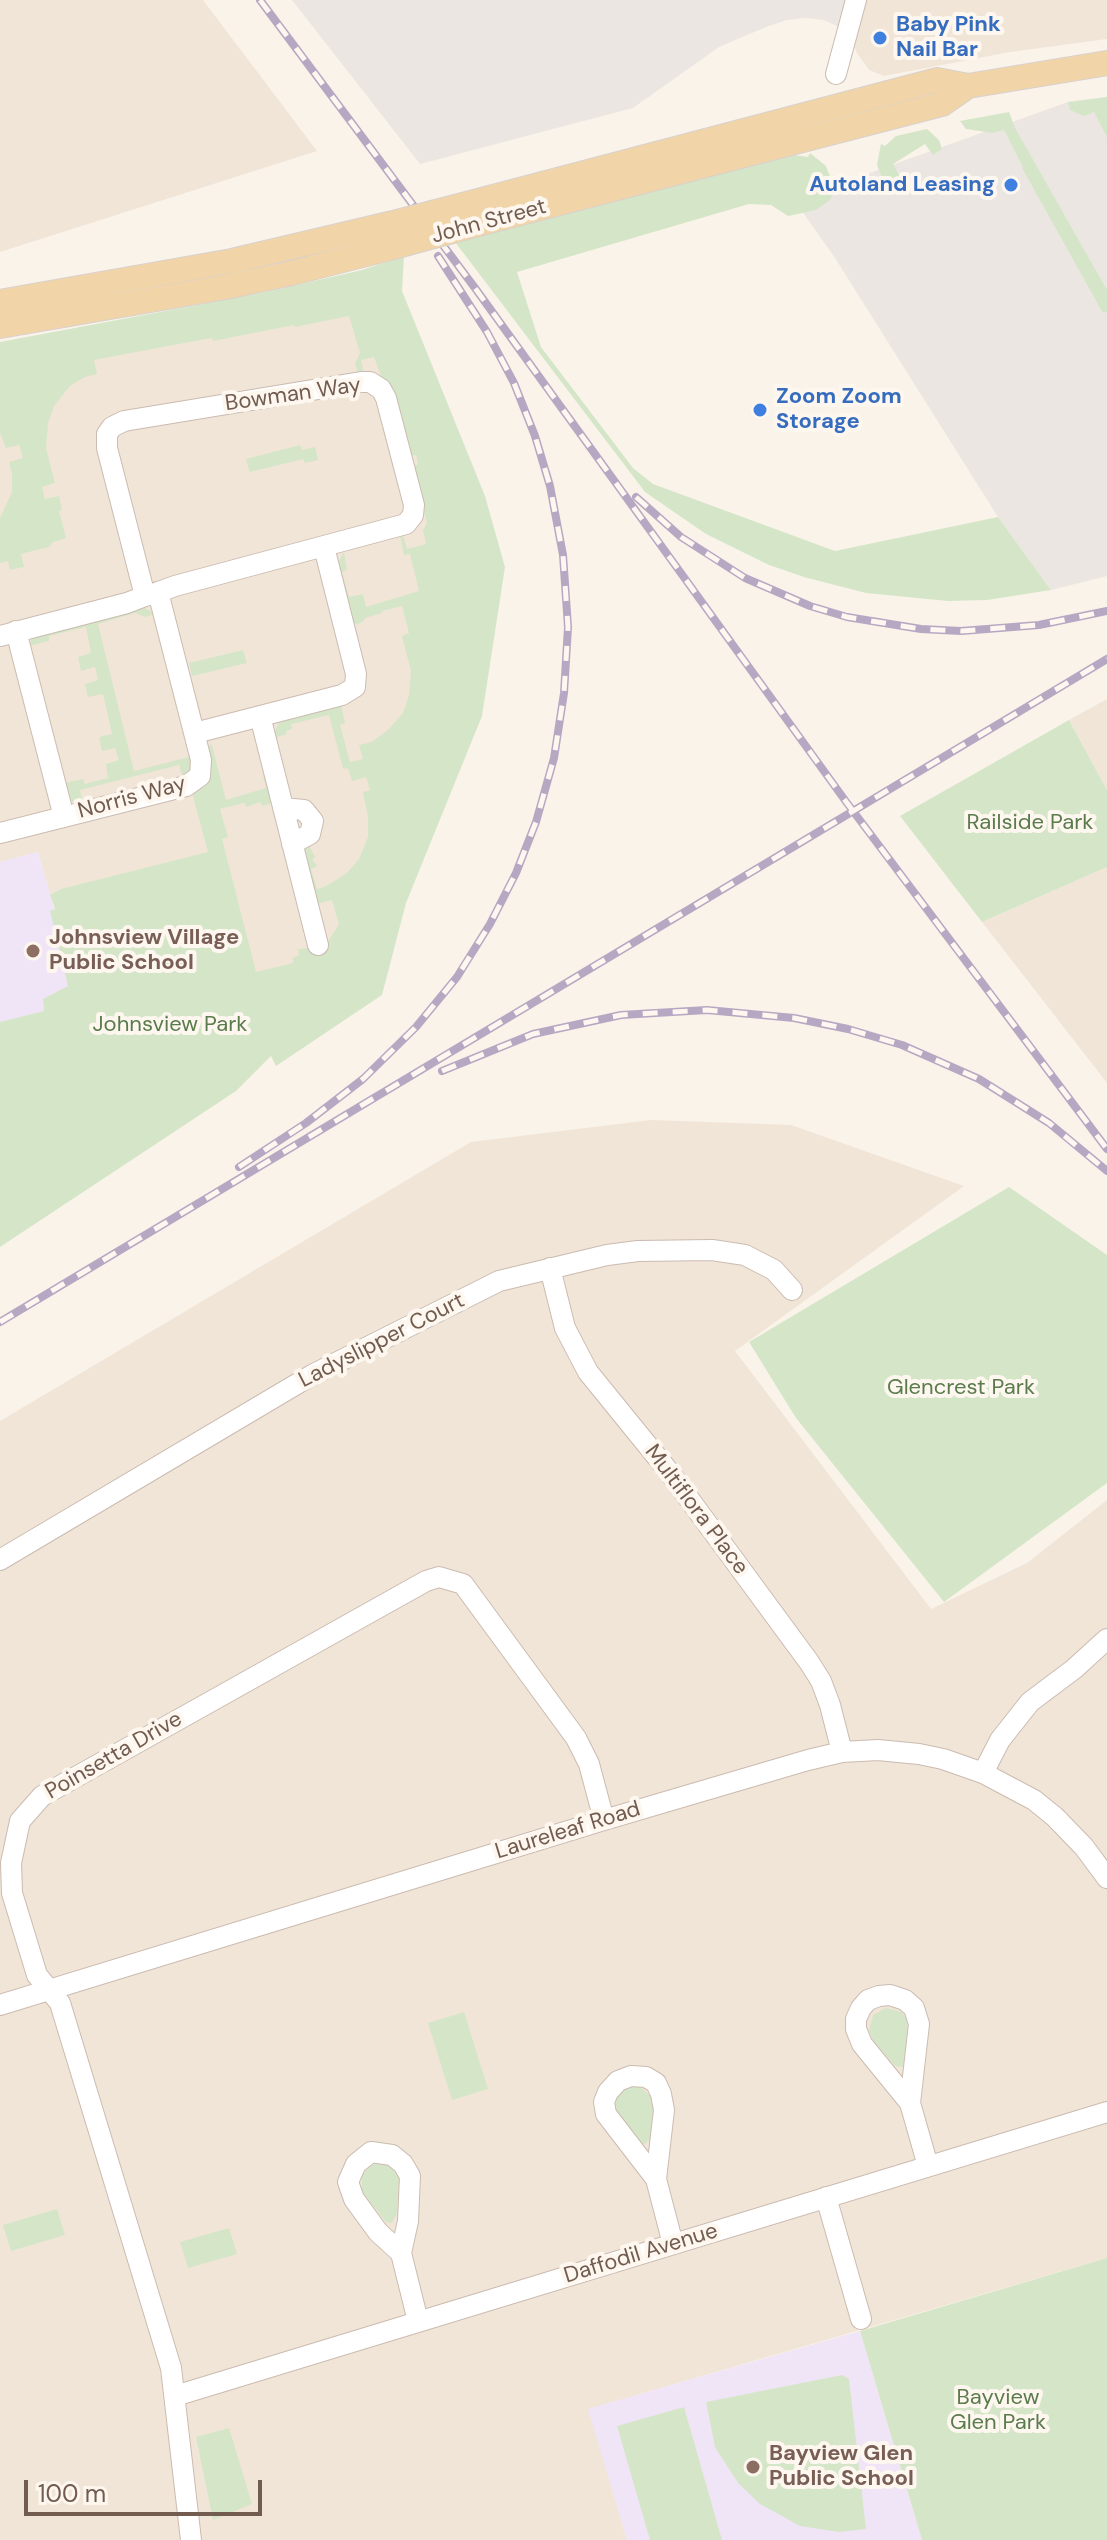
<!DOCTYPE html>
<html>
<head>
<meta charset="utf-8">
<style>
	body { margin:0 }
	#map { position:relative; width:1107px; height:2540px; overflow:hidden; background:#faf3e9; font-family:"DM Sans",sans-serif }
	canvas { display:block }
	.scale { position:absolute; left:24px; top:2480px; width:238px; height:36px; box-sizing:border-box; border:4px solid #725b4f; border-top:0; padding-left:10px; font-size:24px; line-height:28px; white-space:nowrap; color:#725b4f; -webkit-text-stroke:6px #fdf7ef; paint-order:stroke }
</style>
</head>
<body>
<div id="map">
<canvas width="1107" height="2540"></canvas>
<div class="scale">100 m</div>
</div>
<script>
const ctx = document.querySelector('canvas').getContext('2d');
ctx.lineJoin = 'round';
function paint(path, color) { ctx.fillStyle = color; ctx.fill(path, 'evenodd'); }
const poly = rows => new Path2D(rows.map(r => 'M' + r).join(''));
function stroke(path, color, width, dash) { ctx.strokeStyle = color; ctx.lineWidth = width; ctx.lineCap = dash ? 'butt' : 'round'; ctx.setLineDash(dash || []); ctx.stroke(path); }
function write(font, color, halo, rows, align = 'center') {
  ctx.font = font + ' "DM Sans",sans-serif'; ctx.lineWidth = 8; ctx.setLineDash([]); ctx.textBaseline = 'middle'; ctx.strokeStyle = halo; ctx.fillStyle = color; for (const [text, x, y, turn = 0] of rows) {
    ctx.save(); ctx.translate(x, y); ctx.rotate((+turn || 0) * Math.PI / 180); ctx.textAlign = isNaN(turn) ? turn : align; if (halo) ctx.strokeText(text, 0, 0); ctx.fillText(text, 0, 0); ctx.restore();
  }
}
paint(poly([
	[0,0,203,0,317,151,0,252],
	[844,0,1107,0,1107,39,1010,52,884,76,869,70,857,53,843,22],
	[377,281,455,517,455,737,271,1055,208,855,50,895,38,852,0,862,0,360],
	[1107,699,1107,790,1069,720],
	[1107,867,1107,1083,982,922],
	[651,1120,791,1125,964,1186,735,1351,931,1609,1027,1563,1107,1500,1107,2258,589,2409,627,2540,0,2540,0,1421,471,1142]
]), '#f1e5d8');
paint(poly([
	[292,0,844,0,845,3,843,22,839,27,824,20,805,18,787,20,766,27,719,47,633,108,420,164],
	[1107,97,1107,576,1051,590,998,517,835,258,794,200,1068,102]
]), '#ebe6e1');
paint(poly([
	[38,852,82,1006,0,1030,0,862],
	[860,2331,922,2540,627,2540,588,2409]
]), '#f0e5f7');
paint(poly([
	[1107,97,1107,137,1094,112,1084,116,1070,110,1068,102],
	[1009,112,1015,128,1107,290,1107,311,1103,313,1022,168,1023,167,1004,130,993,133,966,129,960,121],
	[927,129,939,140,942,149,933,155,925,144,893,164,900,177,885,185,877,165,881,144,885,146,896,136],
	[810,153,826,166,835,190,830,200,816,210,788,216,771,205,749,204,517,272,541,347,633,468,653,484,835,551,998,517,1051,590,987,600,948,601,866,593,804,577,769,565,706,534,645,492,455,242,794,155,808,157],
	[404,256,402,291,485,496,505,567,482,716,406,903,382,995,276,1066,271,1056,236,1091,0,1247,0,1022,44,1011,43,999,68,986,50,911,55,909,50,895,61,889,208,852,192,793,199,789,207,780,211,764,209,748,211,742,226,800,266,788,263,775,266,774,273,803,262,806,260,802,246,807,244,803,220,809,228,837,222,839,256,972,293,963,293,957,299,956,298,949,309,948,319,956,339,924,332,900,317,904,305,849,309,845,315,857,312,859,317,866,311,869,317,889,326,886,347,873,359,859,368,837,368,817,363,792,370,790,366,777,352,781,348,768,343,769,329,715,291,724,292,729,286,731,287,734,274,738,274,733,280,721,285,719,341,705,345,723,340,725,350,762,363,759,359,745,371,742,387,731,403,713,409,695,411,671,402,636,409,633,402,606,382,611,382,613,365,618,363,622,353,625,338,563,344,552,347,570,342,572,349,597,363,594,366,607,419,591,410,554,404,555,400,536,403,535,407,549,426,544,423,530,427,523,413,467,418,464,416,455,410,456,374,357,361,360,364,373,358,374,355,363,360,353,349,316,295,327,294,325,213,341,212,338,184,343,94,360,97,374,85,377,70,386,54,406,48,423,46,448,55,483,42,487,45,499,59,496,62,510,59,511,66,538,53,542,49,547,21,554,24,567,10,570,8,561,0,563,0,518,12,492,12,474,9,462,23,458,19,445,6,448,0,433,0,342,261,293,362,270],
	[300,445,302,450,315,447,318,460,305,463,303,459,250,472,246,459],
	[143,607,156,614,145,617,135,613,98,624,134,771,193,756,195,766,183,779,179,765,80,790,83,805,74,803,67,796,64,783,83,779,85,784,108,778,106,764,119,760,115,748,102,751,99,737,112,734,106,707,103,694,88,697,85,684,98,680,95,667,81,671,78,657,91,653,86,627,49,636,49,641,30,646,30,642,34,637],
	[243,650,247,663,192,676,189,663],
	[1069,720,1107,790,1107,867,982,922,900,816],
	[1009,1187,1107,1255,1107,1483,944,1602,796,1418,749,1342],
	[886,2008,901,2012,908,2021,904,2064,902,2067,895,2066,890,2060,873,2040,869,2031,873,2015],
	[464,2012,488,2089,452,2100,428,2023],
	[628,2087,640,2087,652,2097,654,2108,651,2138,645,2144,642,2144,617,2116,614,2106,617,2095],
	[374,2164,388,2165,399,2176,397,2213,392,2223,386,2222,362,2192,362,2174],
	[57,2209,65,2235,11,2251,3,2225],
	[229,2228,237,2254,188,2268,180,2242],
	[1107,2258,1107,2540,922,2540,860,2331],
	[842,2375,849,2379,866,2529,839,2532,800,2526,760,2504,738,2483,715,2447,706,2402],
	[684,2407,722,2540,650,2540,617,2426],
	[229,2428,252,2504,213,2520,196,2437]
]), '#d5e6c8');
const minor = poly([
	[836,74,856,0],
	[16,631,64,817],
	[0,636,127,603,145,596,156,593,175,586,406,524,413,515,414,505,386,398,381,389,370,382,361,382,124,421,112,427,107,434,107,448,145,596],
	[260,716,318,945],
	[195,733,342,695,355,687,356,674,324,547],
	[283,808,304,810,313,821,310,834,292,844],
	[0,833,186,786,200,776,201,760,158,592],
	[550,1268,565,1328,588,1372,670,1473,809,1662,821,1681,830,1705,842,1752],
	[0,1560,312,1375,499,1281,607,1255,638,1251,712,1250,745,1255,774,1270,792,1290],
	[983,1773,1000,1740,1030,1702,1074,1669,1107,1639],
	[0,2005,604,1820,808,1760,842,1752,878,1750,919,1754,943,1759,983,1773,1034,1800,1055,1817,1084,1847,1107,1878],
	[910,2103,862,2044,856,2029,856,2019,861,2008,868,2000,879,1996,890,1995,905,2000,914,2008,919,2024,910,2103,928,2166],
	[656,2179,606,2114,604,2102,608,2092,618,2081,631,2076,646,2077,656,2083,661,2094,664,2110,656,2179,673,2244],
	[826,2197,861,2319],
	[401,2253,378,2232,354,2199,348,2182,356,2164,371,2152,392,2155,403,2164,410,2176,408,2221,401,2253,418,2321],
	[175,2396,1107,2112],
	[191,2540,171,2368,60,2003,37,1975,12,1893,11,1863,20,1821,42,1796,426,1581,439,1577,463,1584,576,1738,589,1764,604,1820]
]);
const major = poly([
	[470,203,937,80,968,86,1107,63],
	[471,226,942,104,968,86],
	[0,302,232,261,389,224],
	[0,326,226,287,292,273,390,248]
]);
stroke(minor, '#cbbbb0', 22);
stroke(major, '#d8d1ce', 26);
stroke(minor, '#fff', 20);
stroke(major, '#f1d5a9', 24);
const rail = poly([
	[260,0,475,288,847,803,1107,1149],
	[636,497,681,537,745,578,810,606,847,617,921,629,961,631,1039,625,1107,611],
	[442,1071,533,1034,621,1015,707,1010,794,1018,848,1029,902,1045,979,1079,1049,1123,1107,1171],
	[239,1167,306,1123,363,1079,416,1027,457,977,490,924,516,873,536,822,554,758,564,693,568,627,563,555,550,486,535,436,514,383,487,332,438,256],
	[0,1322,1107,659]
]);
stroke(rail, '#b6a8c3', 8);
stroke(rail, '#fdf7ef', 5, [15]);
const majorBridge = poly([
	[389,224,470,203],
	[390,248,471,226]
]);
stroke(majorBridge, '#d8d1ce', 26, []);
stroke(majorBridge, '#f1d5a9', 24);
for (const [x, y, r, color] of [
	[880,38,8,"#3f7fe0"],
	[1011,185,8,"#3f7fe0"],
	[760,410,8,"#3f7fe0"],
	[33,951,8,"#8d6e63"],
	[753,2467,8,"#8d6e63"]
]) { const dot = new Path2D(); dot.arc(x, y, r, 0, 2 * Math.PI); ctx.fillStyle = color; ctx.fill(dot); stroke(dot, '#fdf7ef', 3); }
write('bold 22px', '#366cbe', '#fdf7ef', [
	["Baby Pink",896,25],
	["Nail Bar",896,50],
	["Autoland Leasing",995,185,"right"],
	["Zoom Zoom",776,397],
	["Storage",776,422]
], 'left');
write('22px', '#725b4f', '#fdf7ef', [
	["John Street",489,222,-15],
	["Bowman Way",293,395,-8],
	["Norris Way",132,798,-15],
	["Ladyslipper Court",382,1341,-27],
	["Multiflora Place",696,1510,53],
	["Poinsetta Drive",114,1756,-30],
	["Laureleaf Road",568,1831,-17],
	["Daffodil Avenue",641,2254,-17]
]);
write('22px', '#5a7b4c', '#fdf7ef', [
	["Railside Park",1030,823],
	["Johnsview Park",170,1025],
	["Glencrest Park",961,1388],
	["Bayview",998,2398],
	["Glen Park",998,2423]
]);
write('bold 22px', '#785e54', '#fdf7ef', [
	["Johnsview Village",49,938],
	["Public School",49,963],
	["Bayview Glen",769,2454],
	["Public School",769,2479]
], 'left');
</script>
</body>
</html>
